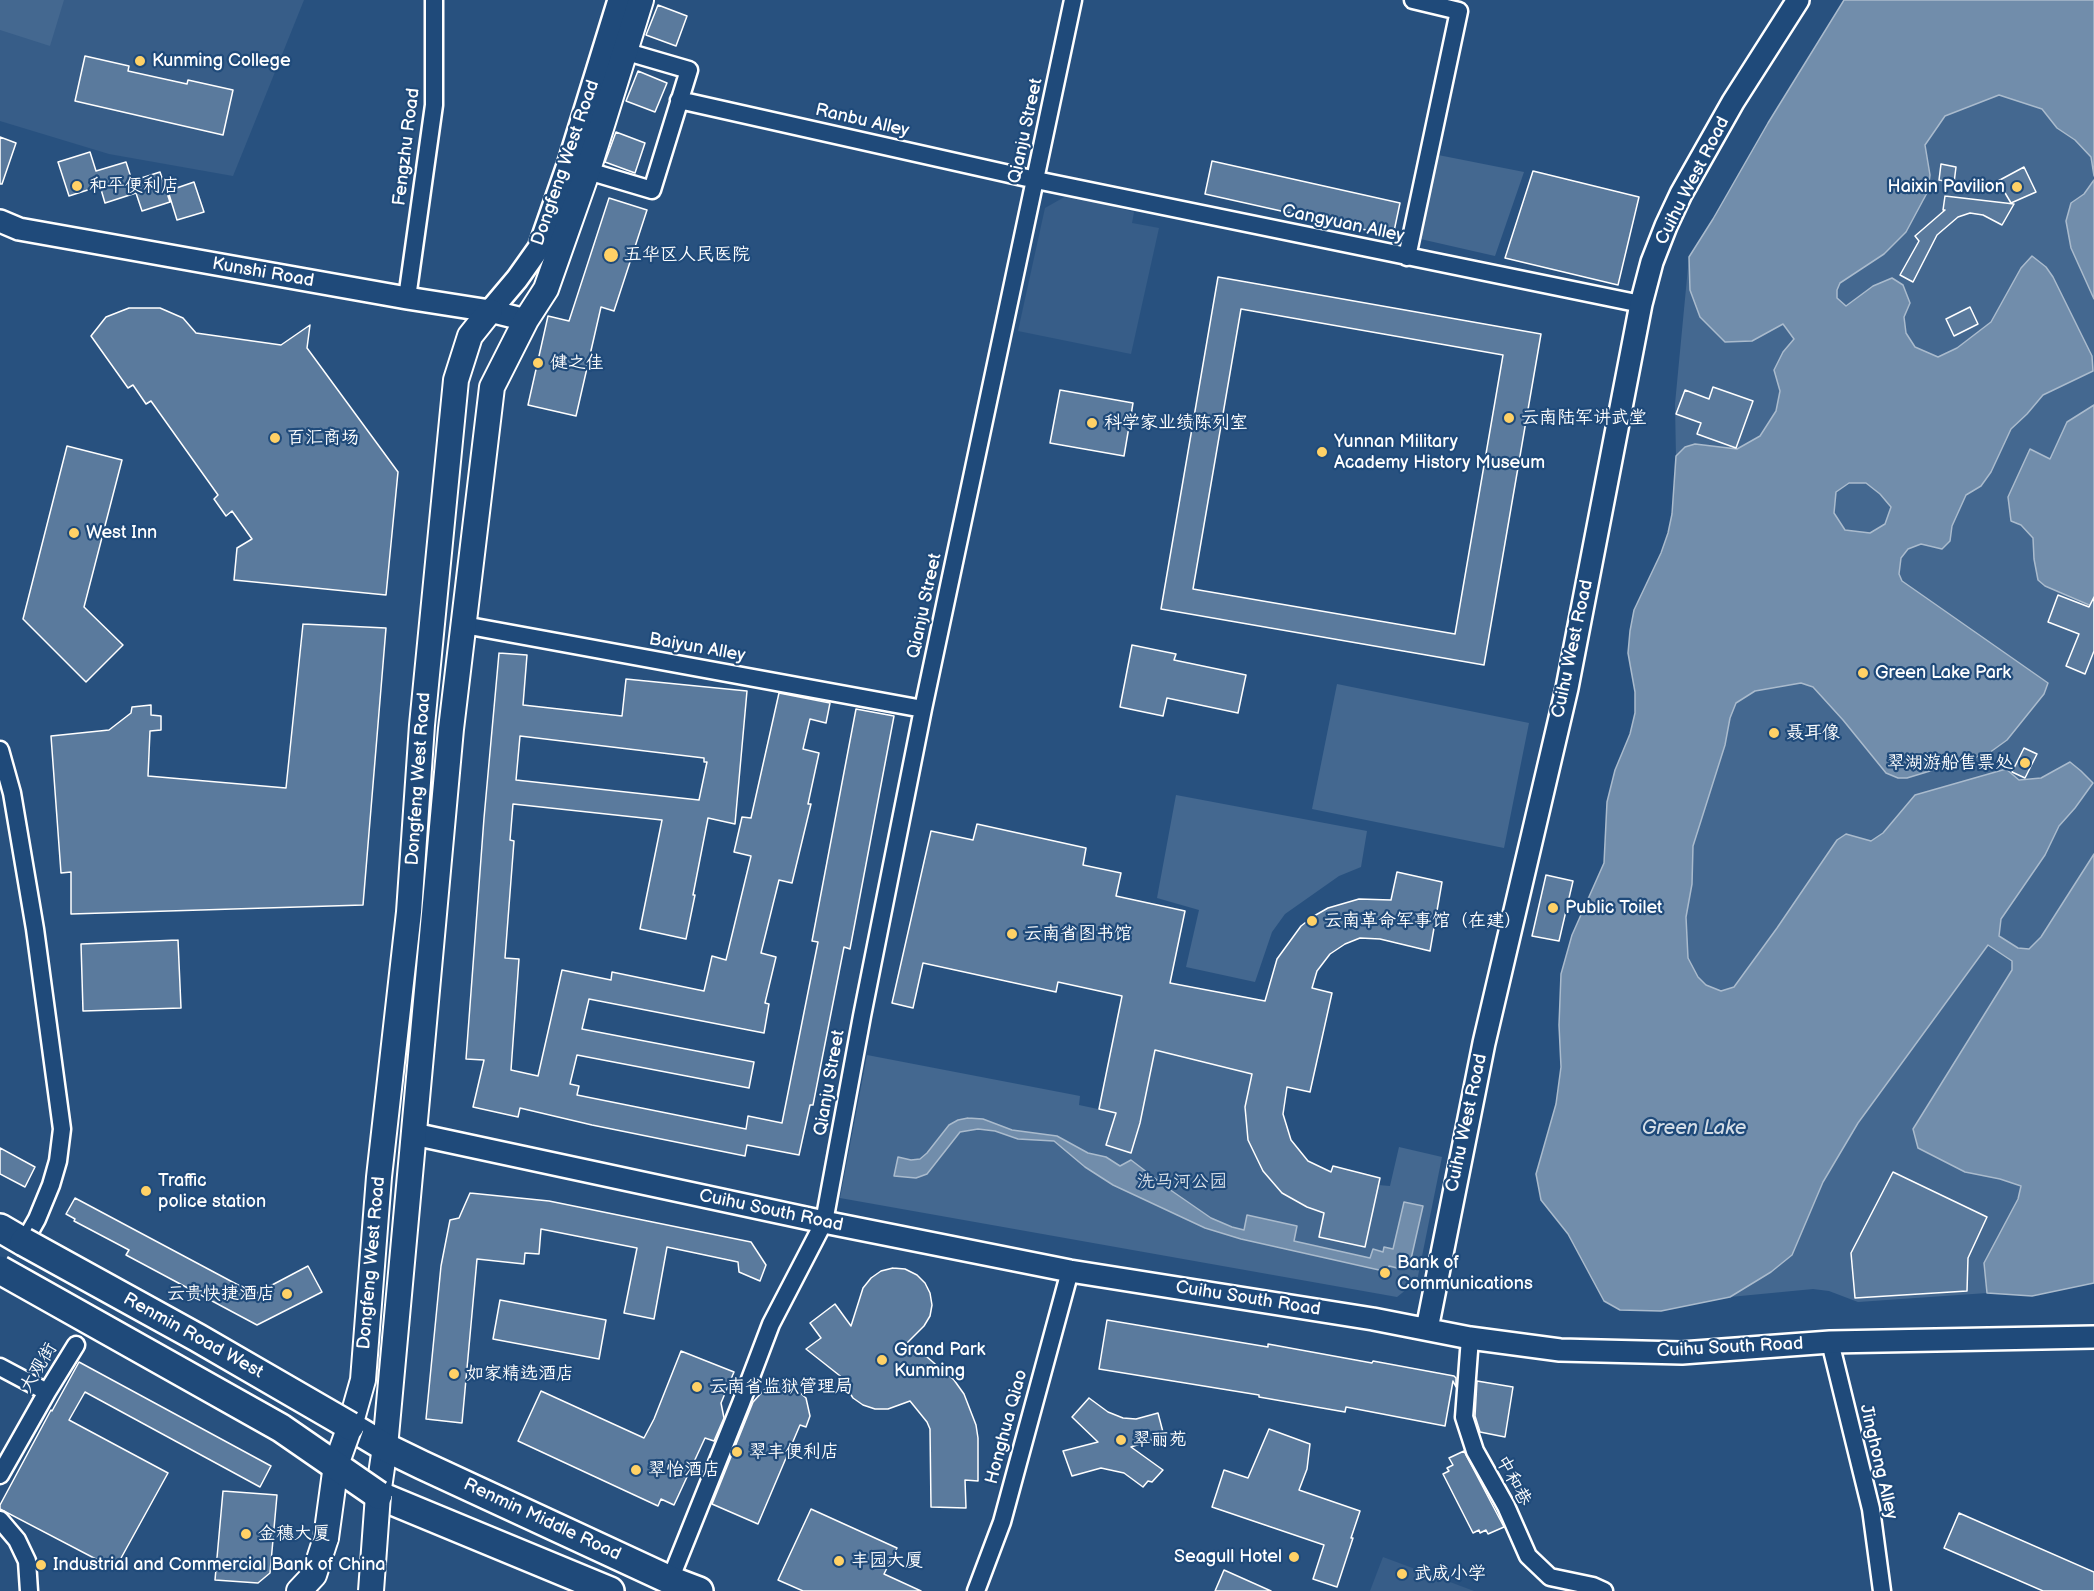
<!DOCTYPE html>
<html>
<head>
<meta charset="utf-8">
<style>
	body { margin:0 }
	canvas { display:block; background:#28517f }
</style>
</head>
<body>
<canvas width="2094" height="1591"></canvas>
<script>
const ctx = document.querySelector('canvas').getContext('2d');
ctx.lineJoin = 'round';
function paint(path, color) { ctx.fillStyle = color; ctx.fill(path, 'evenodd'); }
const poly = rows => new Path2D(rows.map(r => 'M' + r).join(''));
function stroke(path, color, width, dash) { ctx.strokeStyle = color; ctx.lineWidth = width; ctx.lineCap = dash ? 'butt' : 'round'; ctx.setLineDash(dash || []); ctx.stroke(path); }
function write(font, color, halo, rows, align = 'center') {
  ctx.font = font + ' "Balsamiq Sans","LXGW WenKai TC",sans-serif'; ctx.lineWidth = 4.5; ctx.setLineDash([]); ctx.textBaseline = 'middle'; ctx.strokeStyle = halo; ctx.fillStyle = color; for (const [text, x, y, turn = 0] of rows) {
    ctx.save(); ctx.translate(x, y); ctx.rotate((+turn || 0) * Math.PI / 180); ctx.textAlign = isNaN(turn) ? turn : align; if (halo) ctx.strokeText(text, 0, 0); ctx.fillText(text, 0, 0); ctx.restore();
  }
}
paint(poly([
	[0,0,304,0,233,176,109,154,0,121],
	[1068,195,1134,212,1132,223,1159,228,1131,354,1018,331,1045,208],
	[1383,1557,1474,1591,1370,1591]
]), '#375d88');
paint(poly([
	[0,0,64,0,50,46,0,30],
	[1844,0,2094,0,2094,1283,2032,1296,1987,1293,1858,1302,1829,1291,1813,1289,1730,1297,1661,1311,1620,1310,1604,1301,1568,1234,1541,1200,1536,1174,1556,1104,1561,1067,1559,1025,1561,974,1572,935,1604,863,1607,802,1615,770,1630,734,1635,713,1635,692,1628,653,1630,631,1640,597,1662,553,1668,533,1672,514,1676,456,1675,404,1689,257,1713,219,1768,123],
	[1433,154,1524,172,1495,256,1416,238],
	[1337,684,1529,723,1504,848,1312,809],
	[1176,795,1367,831,1361,867,1339,876,1285,914,1272,932,1255,982,1186,967,1199,910,1157,898],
	[1155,1050,1252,1074,1245,1107,1248,1140,1263,1171,1282,1193,1307,1207,1324,1213,1320,1237,1364,1247,1378,1185,1390,1186,1399,1147,1442,1157,1417,1281,1397,1297,840,1198,867,1055,1080,1096,1079,1105,1140,1118]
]), '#446890');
const water = poly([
	[1844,0,2094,0,2094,176,2091,157,2075,140,2057,128,2042,109,1999,95,1945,116,1925,145,1930,175,1928,191,1906,232,1884,254,1840,283,1837,290,1837,298,1846,306,1873,286,1892,278,1903,285,1910,303,1904,317,1906,333,1915,347,1938,357,1957,348,1991,322,2021,268,2032,256,2046,267,2053,277,2092,356,2093,371,2043,395,2027,414,2011,429,1991,472,1981,486,1966,495,1952,526,1950,541,1942,549,1921,544,1908,549,1901,558,1899,574,1902,581,2048,683,2044,694,2007,740,1989,753,1907,778,1898,778,1886,773,1843,720,1813,687,1801,683,1755,691,1736,703,1730,718,1725,745,1693,846,1692,884,1686,917,1688,958,1698,977,1706,985,1721,991,1734,987,1777,928,1837,840,1846,834,1871,841,1883,833,1915,795,2006,769,2019,780,2041,778,2070,762,2081,771,2093,783,2075,808,2059,826,2045,855,2001,919,1999,936,2018,948,2029,949,2041,937,2094,854,2094,1283,2032,1296,1987,1293,1984,1263,2018,1199,2021,1186,2000,1179,1965,1172,1918,1148,1913,1129,2012,970,2012,961,1988,945,1858,1123,1823,1182,1792,1255,1771,1272,1730,1297,1661,1311,1620,1310,1604,1301,1568,1234,1541,1200,1536,1174,1556,1104,1561,1067,1559,1025,1561,974,1572,935,1604,863,1607,802,1615,770,1630,734,1635,713,1635,692,1628,653,1630,631,1634,610,1661,553,1668,533,1672,514,1676,456,1685,447,1695,444,1737,449,1760,436,1776,411,1780,391,1774,370,1783,352,1794,339,1783,324,1752,341,1725,342,1700,317,1690,290,1689,257,1713,219,1768,123,1844,0],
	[1849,483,1866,483,1880,494,1891,507,1885,524,1870,533,1845,530,1834,513,1836,492,1849,483],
	[2094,180,2094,299,2071,248,2066,221,2071,203,2084,194,2094,180],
	[2094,405,2094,607,2045,586,2038,580,2034,559,2033,538,2021,525,2011,521,2008,497,2030,449,2050,459,2067,422,2094,405],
	[968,1118,983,1119,1012,1130,1057,1136,1088,1153,1106,1157,1120,1166,1131,1160,1169,1189,1211,1218,1232,1227,1244,1230,1247,1215,1297,1226,1294,1241,1370,1258,1373,1249,1383,1252,1384,1247,1393,1249,1404,1202,1423,1206,1411,1259,1400,1256,1397,1268,1389,1266,1388,1272,1241,1239,1205,1228,1113,1185,1085,1167,1054,1141,1018,1139,995,1131,978,1129,960,1132,927,1174,916,1178,894,1176,898,1157,911,1160,920,1159,927,1153,949,1125,958,1120,968,1118]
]);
paint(water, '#718dab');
stroke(water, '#aabbcd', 1.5);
const building = poly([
	[658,5,687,16,676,46,646,35,658,5],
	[85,56,129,66,128,71,187,84,188,80,233,90,223,135,75,101,85,56],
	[638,71,667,83,655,112,626,101,638,71],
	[616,132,645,143,635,173,605,162,616,132],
	[0,137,16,143,2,184,0,184,0,137],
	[90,152,96,171,126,162,136,193,105,203,100,186,69,196,58,162,90,152],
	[1212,161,1400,203,1393,236,1205,194,1212,161],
	[1941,164,1956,167,1954,183,1939,180,1941,164],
	[2024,167,2036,192,2011,203,1998,181,2024,167],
	[1533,171,1639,197,1618,285,1505,258,1533,171],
	[160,172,170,202,142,211,132,181,160,172],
	[194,182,204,212,177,220,168,191,194,182],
	[1945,196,2014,204,2002,225,1983,215,1970,213,1958,217,1937,235,1913,282,1900,275,1919,241,1915,236,1945,210,1943,210,1945,196],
	[609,198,647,210,614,311,601,307,576,416,528,405,548,316,569,321,609,198],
	[1218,277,1541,334,1484,665,1161,609,1218,277],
	[1241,309,1503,355,1455,634,1193,589,1241,309],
	[1970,307,1978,324,1954,336,1946,319,1970,307],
	[129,308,160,308,183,318,196,333,281,345,310,325,307,348,398,472,386,595,234,580,237,548,252,539,232,511,226,516,214,499,218,495,151,401,146,404,133,385,128,388,91,336,106,317,129,308],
	[1713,387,1753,401,1736,448,1697,434,1701,423,1676,414,1685,390,1709,399,1713,387],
	[1060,390,1133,403,1124,456,1050,443,1060,390],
	[67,446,122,460,84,607,123,645,86,682,23,619,67,446],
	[2058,595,2089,607,2094,597,2094,651,2085,674,2066,666,2079,634,2048,622,2058,595],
	[303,624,386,628,363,905,71,914,71,872,61,873,51,736,109,730,131,713,132,707,151,705,151,715,161,716,161,730,150,731,148,776,286,788,303,624],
	[1132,645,1176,654,1174,660,1246,675,1238,713,1167,698,1163,716,1120,707,1132,645],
	[499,653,527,655,523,705,622,716,626,679,747,691,735,824,708,818,693,895,695,895,686,939,640,929,662,820,513,804,510,840,514,841,505,958,519,959,511,1070,538,1076,562,970,611,980,612,972,704,991,712,956,726,960,751,856,734,852,742,817,751,818,779,693,830,703,826,723,810,719,803,749,819,753,808,804,811,804,792,883,779,880,761,953,776,957,765,1003,769,1004,764,1033,589,999,582,1029,754,1062,749,1088,577,1055,570,1084,579,1086,577,1095,746,1129,748,1116,782,1123,818,942,812,941,856,709,894,716,850,949,844,947,813,1105,810,1105,799,1155,747,1145,745,1156,592,1125,520,1108,518,1117,473,1107,484,1060,466,1059,484,818,499,653],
	[520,736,704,758,704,762,707,762,699,800,516,780,520,736],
	[2024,748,2037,754,2025,778,2012,772,2024,748],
	[977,824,1086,848,1083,865,1121,873,1116,896,1185,911,1170,983,1265,1001,1277,959,1301,926,1314,916,1328,908,1359,899,1391,900,1397,872,1442,882,1430,951,1380,939,1360,938,1345,944,1330,954,1317,971,1312,988,1332,993,1310,1092,1287,1087,1283,1114,1291,1140,1308,1161,1331,1172,1333,1166,1380,1178,1365,1247,1319,1237,1324,1213,1307,1207,1282,1193,1263,1171,1248,1140,1245,1107,1252,1074,1155,1050,1140,1123,1131,1153,1106,1145,1116,1113,1099,1109,1122,996,1058,982,1056,992,923,963,913,1008,892,1003,931,831,973,840,977,824],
	[1546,875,1573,881,1559,941,1532,936,1546,875],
	[178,940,181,1008,83,1011,81,944,178,940],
	[0,1148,35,1167,25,1187,0,1174,0,1148],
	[1893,1172,1987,1217,1968,1258,1967,1291,1855,1298,1851,1253,1893,1172],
	[470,1193,549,1201,751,1242,766,1265,760,1281,739,1272,738,1262,667,1247,654,1319,624,1313,637,1248,541,1229,539,1254,525,1253,524,1264,477,1259,462,1423,426,1419,441,1266,450,1220,459,1218,470,1193],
	[75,1198,255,1294,308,1266,322,1292,257,1325,126,1255,129,1250,74,1221,75,1219,66,1214,75,1198],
	[893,1268,905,1269,917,1275,925,1283,930,1293,932,1305,930,1316,924,1326,903,1347,927,1357,954,1380,964,1394,976,1425,978,1438,978,1481,965,1480,966,1508,931,1507,930,1429,927,1422,910,1401,888,1409,875,1409,863,1405,853,1398,846,1387,844,1379,806,1349,821,1338,810,1323,835,1304,851,1326,863,1288,871,1278,881,1271,893,1268],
	[500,1300,606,1320,599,1359,493,1339,500,1300],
	[1107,1320,1268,1347,1268,1344,1372,1363,1373,1361,1454,1376,1456,1378,1456,1387,1453,1381,1445,1426,1346,1407,1345,1412,1259,1397,1259,1395,1099,1369,1107,1320],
	[681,1351,734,1372,721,1403,724,1418,714,1441,705,1438,674,1505,661,1499,658,1506,518,1441,541,1391,644,1438,654,1419,681,1351],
	[79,1362,271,1466,260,1487,85,1392,69,1420,168,1473,115,1569,0,1509,0,1505,51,1410,52,1411,79,1362],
	[1477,1381,1513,1387,1505,1437,1480,1432,1475,1416,1477,1381],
	[783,1384,792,1386,806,1398,810,1416,806,1427,800,1425,758,1524,712,1504,753,1402,765,1389,774,1385,783,1384],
	[1089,1398,1108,1412,1123,1418,1136,1419,1158,1413,1164,1436,1131,1447,1163,1470,1152,1482,1148,1481,1143,1487,1124,1473,1101,1468,1072,1476,1063,1451,1098,1442,1072,1417,1089,1398],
	[1269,1429,1310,1444,1307,1469,1299,1490,1360,1511,1351,1538,1353,1538,1337,1587,1313,1579,1324,1545,1212,1507,1224,1470,1248,1478,1269,1429],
	[1464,1451,1504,1527,1488,1534,1486,1530,1480,1533,1479,1530,1473,1533,1443,1474,1449,1471,1447,1468,1453,1465,1449,1458,1464,1451],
	[223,1491,277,1495,270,1573,258,1583,215,1580,223,1491],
	[811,1509,897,1548,884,1574,921,1591,803,1591,778,1580,811,1509],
	[1959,1513,2094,1572,2094,1591,2043,1591,1944,1548,1959,1513],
	[1224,1570,1271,1591,1215,1591,1224,1570]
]);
paint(building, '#5a7a9d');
stroke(building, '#fff', 1.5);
const minor = poly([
	[679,100,1036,180,1641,304],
	[578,168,652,190,689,70,617,49],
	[1407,257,1459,11,1413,0],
	[407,298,434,105,434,0],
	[464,625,923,709],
	[0,750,12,793,35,929,62,1129,58,1161,51,1185,37,1219,24,1242],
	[1470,1338,1464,1417,1475,1451,1506,1506,1528,1556,1550,1577,1593,1586,1604,1591],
	[1830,1342,1871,1509,1882,1591],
	[0,1367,47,1392],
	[0,1475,47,1392,76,1345],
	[0,1520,17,1540,27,1561,29,1591],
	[670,1580,741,1403,771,1324,824,1222,862,1016,923,709,1073,0],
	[976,1591,1002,1522,1070,1271]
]);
const tertiary = poly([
	[0,221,19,229,407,298,490,311,526,320],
	[490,311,517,279,539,248,568,165,619,0],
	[414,1134,824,1222,1070,1271,1373,1319,1470,1338,1560,1350,1682,1353,1830,1342,2094,1337],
	[1427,1329,1484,1043,1567,688,1641,304,1652,262,1666,226,1681,194,1733,102,1798,0]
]);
const secondary = poly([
	[350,1426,363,1380,379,1177,409,912,422,725,456,380,470,336,490,311],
	[378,1495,385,1447,451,729,492,387,526,320,546,289,588,170,641,0],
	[299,1591,314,1575,326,1538]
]);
const primary = poly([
	[0,1228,24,1242],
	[350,1426,385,1447,422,1465,670,1580,699,1591],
	[378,1495,610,1591]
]);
stroke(minor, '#fff', 21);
stroke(tertiary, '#fff', 26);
stroke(secondary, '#fff', 28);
stroke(primary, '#fff', 32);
stroke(minor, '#1f4a7a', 16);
stroke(tertiary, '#1f4a7a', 21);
stroke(secondary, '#1f4a7a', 24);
stroke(primary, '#1f4a7a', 27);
const secondaryBridge = poly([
	[326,1538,336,1465,350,1426],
	[371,1591,378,1495]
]);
const primaryBridge = poly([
	[24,1242,198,1338,350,1426],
	[0,1270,281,1428,378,1495]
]);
stroke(secondaryBridge, '#fff', 28, []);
stroke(primaryBridge, '#fff', 32, []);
stroke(secondaryBridge, '#1f4a7a', 24);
stroke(primaryBridge, '#1f4a7a', 27);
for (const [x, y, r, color] of [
	[140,61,6,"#ffd166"],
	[77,186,6,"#ffd166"],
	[2017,187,6,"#ffd166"],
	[611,255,8,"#ffd166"],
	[538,363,6,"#ffd166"],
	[1509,418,6,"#ffd166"],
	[1092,423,6,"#ffd166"],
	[275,438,6,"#ffd166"],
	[1322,452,6,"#ffd166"],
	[74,533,6,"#ffd166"],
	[1863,673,6,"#ffd166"],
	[1774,733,6,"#ffd166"],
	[2025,763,6,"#ffd166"],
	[1553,908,6,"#ffd166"],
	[1312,921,6,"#ffd166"],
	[1012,934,6,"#ffd166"],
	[146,1191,6,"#ffd166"],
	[1385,1273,6,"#ffd166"],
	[287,1294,6,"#ffd166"],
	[882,1360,6,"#ffd166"],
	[454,1374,6,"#ffd166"],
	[697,1387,6,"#ffd166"],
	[1121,1440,6,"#ffd166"],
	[737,1452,6,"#ffd166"],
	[636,1470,6,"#ffd166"],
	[246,1534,6,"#ffd166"],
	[1294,1557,6,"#ffd166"],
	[839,1561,6,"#ffd166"],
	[41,1565,6,"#ffd166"],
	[1402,1574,6,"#ffd166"]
]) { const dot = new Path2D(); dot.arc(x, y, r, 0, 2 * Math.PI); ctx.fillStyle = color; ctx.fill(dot); stroke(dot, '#1f4a7a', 2); }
write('18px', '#fff', '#1f4a7a', [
	["Kunming College",152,61],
	["和平便利店",89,186],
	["Haixin Pavilion",2005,187,"right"],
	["五华区人民医院",624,255],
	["健之佳",550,363],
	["云南陆军讲武堂",1521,418],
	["科学家业绩陈列室",1104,423],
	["百汇商场",287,438],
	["Yunnan Military",1334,442],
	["Academy History Museum",1334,463],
	["West Inn",86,533],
	["Green Lake Park",1875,673],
	["聂耳像",1786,733],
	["翠湖游船售票处",2013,763,"right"],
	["Public Toilet",1565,908],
	["云南革命军事馆（在建）",1324,921],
	["云南省图书馆",1024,934],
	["Traffic",158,1181],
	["police station",158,1202],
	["Bank of",1397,1263],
	["Communications",1397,1284],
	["云贵快捷酒店",275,1294,"right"],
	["Grand Park",894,1350],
	["Kunming",894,1371],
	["如家精选酒店",466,1374],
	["云南省监狱管理局",709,1387],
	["翠丽苑",1133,1440],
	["翠丰便利店",749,1452],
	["翠怡酒店",648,1470],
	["金穗大厦",258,1534],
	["Seagull Hotel",1282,1557,"right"],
	["丰园大厦",851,1561],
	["Industrial and Commercial Bank of China",53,1565],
	["武成小学",1414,1574]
], 'left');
write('18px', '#fff', '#1f4a7a', [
	["Ranbu Alley",862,121,13],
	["Qianju Street",1026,131,-78],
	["Fengzhu Road",407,147,-83],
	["Dongfeng West Road",566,163,-71],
	["Cuihu West Road",1693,181,-63],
	["Cangyuan Alley",1343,224,12],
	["Kunshi Road",263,273,10],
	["Qianju Street",925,606,-78],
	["Baiyun Alley",697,648,10],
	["Cuihu West Road",1573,649,-78],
	["Dongfeng West Road",419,779,-86],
	["Qianju Street",830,1083,-80],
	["Cuihu West Road",1467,1123,-78],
	["Cuihu South Road",771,1211,12],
	["Dongfeng West Road",372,1263,-85],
	["Cuihu South Road",1248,1299,9],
	["Renmin Road West",193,1336,29],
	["Cuihu South Road",1730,1348,-3],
	["大观街",39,1368,-59],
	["Honghua Qiao",1007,1427,-75],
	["Jinghong Alley",1878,1462,77],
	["中和巷",1513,1481,62],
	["Renmin Middle Road",542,1520,25]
]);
write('18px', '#dae1e9', '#1f4a7a', [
	["洗马河公园",1182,1182]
]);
write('italic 20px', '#d4dde6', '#1f4a7a', [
	["Green Lake",1694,1129]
]);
</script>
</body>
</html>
